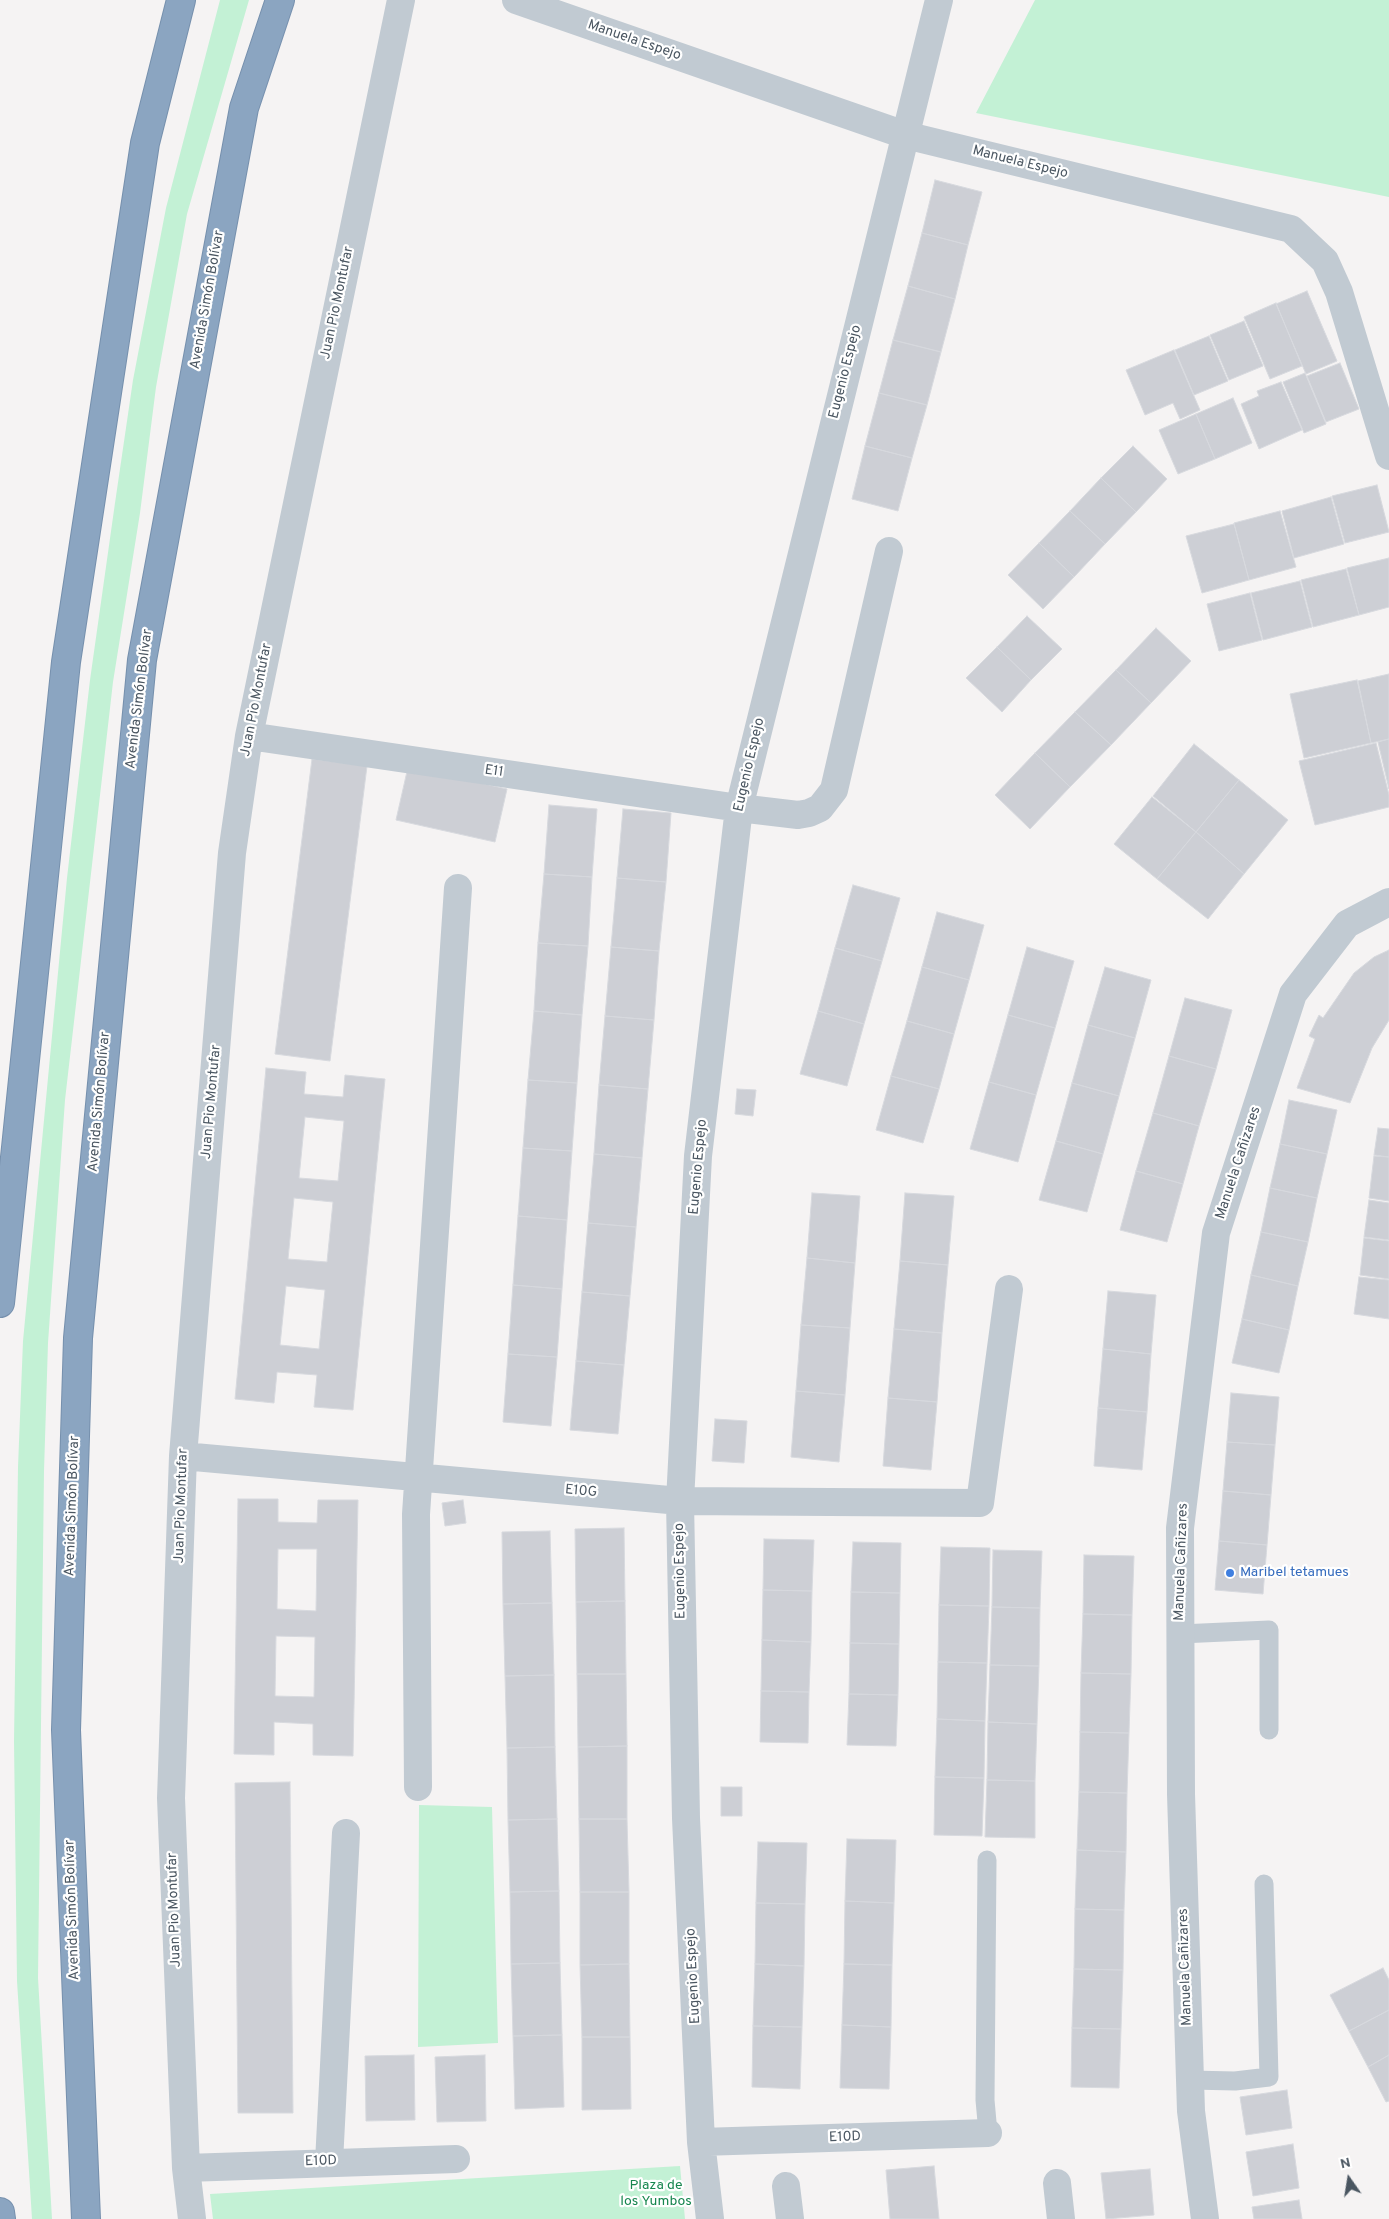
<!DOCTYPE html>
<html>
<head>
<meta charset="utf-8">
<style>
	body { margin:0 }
	#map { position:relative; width:1389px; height:2219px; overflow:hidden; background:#f5f3f3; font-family:Overpass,sans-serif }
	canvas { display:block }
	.north { position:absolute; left:1324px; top:2154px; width:50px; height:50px; -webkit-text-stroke:4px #fff; paint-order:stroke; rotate:347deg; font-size:14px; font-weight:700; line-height:20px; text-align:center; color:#4a5661 }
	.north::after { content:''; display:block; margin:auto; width:18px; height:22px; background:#4a5661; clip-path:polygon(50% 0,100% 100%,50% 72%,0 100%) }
</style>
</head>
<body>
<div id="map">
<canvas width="1389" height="2219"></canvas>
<div class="north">N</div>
</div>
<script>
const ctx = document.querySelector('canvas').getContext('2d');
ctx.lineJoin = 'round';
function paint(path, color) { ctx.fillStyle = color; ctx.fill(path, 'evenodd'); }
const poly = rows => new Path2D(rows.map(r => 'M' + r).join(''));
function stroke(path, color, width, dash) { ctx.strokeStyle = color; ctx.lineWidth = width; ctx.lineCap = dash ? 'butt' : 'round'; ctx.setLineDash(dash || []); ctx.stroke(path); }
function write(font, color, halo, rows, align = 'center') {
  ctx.font = font + ' Overpass,sans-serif'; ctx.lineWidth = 4.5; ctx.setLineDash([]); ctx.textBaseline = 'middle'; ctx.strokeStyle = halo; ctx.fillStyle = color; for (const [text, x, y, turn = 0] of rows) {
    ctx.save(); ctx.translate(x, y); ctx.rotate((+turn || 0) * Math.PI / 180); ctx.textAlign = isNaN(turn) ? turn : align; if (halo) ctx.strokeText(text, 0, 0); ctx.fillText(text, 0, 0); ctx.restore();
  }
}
paint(poly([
	[220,0,249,0,187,214,156,387,140,513,113,682,65,1100,48,1343,44,1471,38,1978,52,2219,32,2219,17,1981,14,1741,18,1467,23,1341,67,878,90,680,115,503,133,380,166,208],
	[1035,0,1389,0,1389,197,976,113],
	[419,1805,492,1807,498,2043,418,2047],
	[680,2166,685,2219,213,2219,210,2194]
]), '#c3f1d5');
const building = poly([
	[935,180,982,192,968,245,922,233,935,180],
	[922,233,968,245,955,299,908,286,922,233],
	[908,286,955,299,941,352,893,340,908,286],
	[1307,291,1337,361,1306,374,1276,304,1307,291],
	[1276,303,1302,366,1270,379,1244,317,1276,303],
	[1244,321,1263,366,1229,380,1210,335,1244,321],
	[1209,336,1228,381,1194,395,1175,350,1209,336],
	[893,340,941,352,927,405,879,393,893,340],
	[1174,350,1200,410,1180,419,1173,403,1145,415,1126,370,1174,350],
	[1340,363,1359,409,1326,422,1307,376,1340,363],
	[1305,373,1326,424,1304,433,1283,382,1305,373],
	[1281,382,1302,430,1259,449,1241,404,1259,396,1257,391,1281,382],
	[879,393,927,405,912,458,865,446,879,393],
	[1233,398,1252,443,1215,459,1196,414,1233,398],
	[1196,414,1215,459,1178,474,1159,430,1196,414],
	[865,446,912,458,898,511,852,499,865,446],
	[1133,446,1167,479,1136,512,1101,478,1133,446],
	[1101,478,1136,512,1105,544,1070,511,1101,478],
	[1377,485,1389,532,1345,543,1332,496,1377,485],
	[1331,497,1344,544,1294,558,1282,511,1331,497],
	[1070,511,1105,544,1074,577,1039,543,1070,511],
	[1280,511,1296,567,1249,580,1234,523,1280,511],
	[1234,524,1249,580,1202,593,1186,536,1234,524],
	[1039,543,1074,577,1043,609,1008,575,1039,543],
	[1389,558,1389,607,1359,615,1347,568,1389,558],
	[1346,569,1359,615,1313,627,1301,580,1346,569],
	[1300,581,1312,627,1263,640,1251,593,1300,581],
	[1250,593,1262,640,1219,651,1207,604,1250,593],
	[1027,616,1062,649,1031,680,997,647,1027,616],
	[1156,628,1191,661,1151,703,1116,670,1156,628],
	[997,647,1031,680,1002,712,966,678,997,647],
	[1116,670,1151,703,1111,745,1075,712,1116,670],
	[1389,674,1389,739,1371,743,1358,681,1389,674],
	[1357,680,1371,743,1304,758,1290,694,1357,680],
	[1075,712,1111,745,1070,787,1035,753,1075,712],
	[1389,739,1389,789,1378,742,1389,739],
	[1376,743,1389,795,1389,807,1315,825,1299,761,1376,743],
	[1194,744,1239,780,1196,832,1153,796,1194,744],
	[1035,753,1070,787,1030,829,995,795,1035,753],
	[312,759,367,766,330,1061,275,1054,312,759],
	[408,767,507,789,495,842,396,820,408,767],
	[1239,780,1288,820,1244,874,1196,832,1239,780],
	[1152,797,1196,832,1157,879,1114,844,1152,797],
	[549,805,597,809,592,877,544,874,549,805],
	[623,809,671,813,666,882,617,878,623,809],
	[1196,832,1244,874,1208,919,1157,879,1196,832],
	[544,874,592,877,588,946,538,943,544,874],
	[617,878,666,882,659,951,611,947,617,878],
	[853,885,900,898,882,961,835,948,853,885],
	[937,912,984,925,969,980,922,967,937,912],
	[538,943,588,946,582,1015,534,1011,538,943],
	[611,947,659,951,654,1020,605,1016,611,947],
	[1027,947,1074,961,1055,1028,1008,1015,1027,947],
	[835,948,882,961,864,1024,818,1011,835,948],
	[1389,950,1389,1020,1372,1048,1350,1103,1297,1088,1315,1039,1309,1036,1319,1015,1323,1018,1354,973,1374,957,1389,950],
	[922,967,969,980,954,1034,907,1021,922,967],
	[1105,967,1151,980,1135,1038,1088,1025,1105,967],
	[1185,998,1232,1010,1216,1069,1169,1056,1185,998],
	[534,1011,582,1015,577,1083,528,1080,534,1011],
	[818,1011,864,1024,847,1086,800,1074,818,1011],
	[1008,1015,1055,1028,1036,1095,989,1082,1008,1015],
	[605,1016,654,1020,648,1089,599,1085,605,1016],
	[907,1021,954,1034,939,1089,891,1076,907,1021],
	[1088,1025,1135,1038,1119,1096,1072,1083,1088,1025],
	[1169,1056,1216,1069,1199,1126,1153,1113,1169,1056],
	[266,1068,306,1072,304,1094,343,1097,345,1075,385,1079,353,1410,314,1407,317,1375,277,1372,274,1403,235,1399,266,1068],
	[305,1117,344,1121,338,1181,299,1178,305,1117],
	[294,1198,333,1202,327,1262,288,1259,294,1198],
	[286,1286,325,1290,319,1349,280,1345,286,1286],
	[891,1076,939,1089,923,1143,876,1130,891,1076],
	[528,1080,577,1083,572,1151,523,1148,528,1080],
	[989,1082,1036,1095,1018,1162,970,1149,989,1082],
	[1072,1083,1119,1096,1103,1154,1056,1141,1072,1083],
	[599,1085,648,1089,642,1158,594,1154,599,1085],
	[737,1089,756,1090,753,1116,735,1114,737,1089],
	[1289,1100,1337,1110,1327,1154,1280,1144,1289,1100],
	[1153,1113,1199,1126,1183,1184,1136,1171,1153,1113],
	[1378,1128,1389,1129,1389,1157,1374,1155,1378,1128],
	[1056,1141,1103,1154,1087,1212,1039,1200,1056,1141],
	[1280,1144,1327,1154,1317,1198,1270,1188,1280,1144],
	[523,1148,572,1151,567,1220,518,1216,523,1148],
	[594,1154,642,1158,636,1227,588,1223,594,1154],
	[1374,1156,1389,1157,1389,1201,1369,1198,1374,1156],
	[1136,1171,1183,1184,1167,1242,1120,1230,1136,1171],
	[1270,1188,1317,1198,1308,1242,1261,1232,1270,1188],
	[812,1193,860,1196,855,1263,807,1258,812,1193],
	[905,1193,954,1196,948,1265,900,1261,905,1193],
	[1369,1200,1389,1203,1389,1240,1364,1237,1369,1200],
	[518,1216,567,1220,562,1289,513,1285,518,1216],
	[588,1223,636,1227,630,1296,582,1292,588,1223],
	[1261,1232,1308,1242,1298,1286,1251,1275,1261,1232],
	[1364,1238,1389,1241,1389,1279,1360,1275,1364,1238],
	[807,1258,855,1263,850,1328,801,1325,807,1258],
	[900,1261,948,1265,942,1333,894,1329,900,1261],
	[1251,1275,1298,1286,1289,1330,1242,1319,1251,1275],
	[1359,1277,1389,1280,1389,1319,1354,1314,1359,1277],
	[513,1285,562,1289,557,1357,508,1354,513,1285],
	[1108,1291,1156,1295,1151,1354,1103,1349,1108,1291],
	[582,1292,630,1296,624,1365,576,1361,582,1292],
	[1242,1319,1289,1330,1279,1373,1232,1363,1242,1319],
	[801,1325,850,1328,845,1395,796,1391,801,1325],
	[894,1329,942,1333,937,1402,888,1398,894,1329],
	[1103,1349,1151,1354,1147,1412,1098,1408,1103,1349],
	[508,1354,557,1357,551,1426,503,1422,508,1354],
	[576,1361,624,1365,618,1434,570,1430,576,1361],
	[796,1391,845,1395,839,1462,791,1457,796,1391],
	[1231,1393,1279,1397,1275,1445,1227,1442,1231,1393],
	[888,1398,937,1402,931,1470,883,1466,888,1398],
	[1098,1408,1147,1412,1142,1470,1094,1466,1098,1408],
	[715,1419,747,1421,744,1463,712,1461,715,1419],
	[1227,1442,1275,1445,1271,1495,1223,1491,1227,1442],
	[1223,1491,1271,1495,1267,1545,1219,1541,1223,1491],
	[238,1499,278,1499,278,1522,317,1523,318,1500,358,1500,353,1756,313,1755,313,1724,274,1722,274,1755,234,1754,238,1499],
	[278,1549,317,1549,316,1611,277,1609,278,1549],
	[276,1636,315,1637,314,1697,275,1696,276,1636],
	[463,1500,466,1523,445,1526,442,1503,463,1500],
	[624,1528,625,1601,576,1602,575,1529,624,1528],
	[550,1531,552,1603,503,1604,502,1532,550,1531],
	[764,1539,814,1540,812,1591,763,1590,764,1539],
	[1219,1541,1267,1545,1263,1594,1215,1590,1219,1541],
	[853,1542,901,1543,900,1593,851,1592,853,1542],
	[941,1547,990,1548,989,1606,939,1605,941,1547],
	[993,1550,1042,1551,1040,1608,992,1607,993,1550],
	[1084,1555,1134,1556,1132,1615,1083,1614,1084,1555],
	[763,1590,812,1591,811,1642,762,1640,763,1590],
	[851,1592,900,1593,899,1644,850,1643,851,1592],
	[625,1601,626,1674,577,1674,576,1602,625,1601],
	[552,1603,554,1675,505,1676,503,1604,552,1603],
	[939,1605,989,1606,987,1663,938,1662,939,1605],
	[992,1607,1040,1608,1039,1666,990,1665,992,1607],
	[1083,1614,1132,1615,1131,1674,1081,1673,1083,1614],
	[762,1640,811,1642,809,1692,761,1691,762,1640],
	[850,1643,899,1644,898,1695,849,1694,850,1643],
	[938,1662,987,1663,985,1721,937,1719,938,1662],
	[990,1665,1039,1666,1037,1724,988,1722,990,1665],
	[1081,1673,1131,1674,1129,1733,1080,1732,1081,1673],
	[577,1674,626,1674,627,1746,578,1747,577,1674],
	[554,1675,555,1747,507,1748,505,1676,554,1675],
	[761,1691,809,1692,808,1743,760,1742,761,1691],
	[849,1694,898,1695,896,1746,847,1745,849,1694],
	[937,1719,985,1721,984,1778,935,1777,937,1719],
	[988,1722,1037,1724,1035,1781,987,1780,988,1722],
	[1080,1732,1129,1733,1127,1793,1079,1792,1080,1732],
	[627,1746,627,1819,579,1819,578,1747,627,1746],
	[555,1747,557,1819,508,1820,507,1748,555,1747],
	[935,1777,984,1778,982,1836,934,1835,935,1777],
	[987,1780,1035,1781,1035,1838,985,1837,987,1780],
	[290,1782,293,2113,238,2113,235,1783,290,1782],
	[721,1787,742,1787,742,1816,721,1816,721,1787],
	[1079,1792,1127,1793,1126,1852,1077,1850,1079,1792],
	[557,1819,559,1891,510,1892,508,1820,557,1819],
	[579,1819,627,1819,629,1892,580,1892,579,1819],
	[847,1839,896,1840,894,1903,845,1901,847,1839],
	[758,1842,807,1843,805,1904,756,1903,758,1842],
	[1077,1850,1126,1852,1124,1910,1075,1909,1077,1850],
	[559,1891,560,1963,511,1964,510,1892,559,1891],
	[580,1892,629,1892,629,1964,580,1965,580,1892],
	[845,1901,894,1903,892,1965,844,1964,845,1901],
	[756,1903,805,1904,804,1966,755,1964,756,1903],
	[1075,1909,1124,1910,1123,1970,1074,1969,1075,1909],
	[560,1963,562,2035,513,2036,511,1964,560,1963],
	[629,1964,630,2037,582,2037,580,1965,629,1964],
	[755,1964,804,1966,802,2027,753,2026,755,1964],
	[844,1964,892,1965,891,2027,842,2025,844,1964],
	[1383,1968,1389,1980,1389,2010,1349,2031,1330,1995,1383,1968],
	[1074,1969,1123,1970,1121,2029,1072,2028,1074,1969],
	[1389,2010,1389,2055,1368,2067,1349,2031,1389,2010],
	[842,2025,891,2027,889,2089,840,2088,842,2025],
	[753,2026,802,2027,800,2089,752,2087,753,2026],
	[1072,2028,1121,2029,1119,2088,1071,2087,1072,2028],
	[562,2035,564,2107,515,2109,513,2036,562,2035],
	[582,2037,630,2037,631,2109,582,2110,582,2037],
	[414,2055,415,2120,366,2121,365,2056,414,2055],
	[485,2055,486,2121,437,2122,435,2057,485,2055],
	[1389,2055,1389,2101,1386,2102,1368,2067,1389,2055],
	[1287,2090,1292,2128,1246,2135,1240,2097,1287,2090],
	[1293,2144,1299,2188,1253,2196,1246,2152,1293,2144],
	[934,2166,939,2219,890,2219,886,2170,934,2166],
	[1150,2169,1154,2215,1106,2219,1101,2173,1150,2169],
	[1299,2200,1302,2219,1254,2219,1252,2207,1299,2200]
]);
paint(building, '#cdcfd5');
stroke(building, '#d7d9de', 1);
const highway = poly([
	[0,1303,66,662,145,143,181,0],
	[0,2212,1,2219],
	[86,2219,66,1730,78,1338,142,660,244,108,280,0]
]);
stroke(highway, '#7690ad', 30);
stroke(poly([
	[1180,1634,1269,1630,1269,1730],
	[987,1860,985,2100,988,2133],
	[1190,2080,1235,2081,1269,2077,1264,1884]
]), '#c1cad2', 19);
stroke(poly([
	[516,0,905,135,1291,229,1325,261,1339,292,1389,456],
	[249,736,739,808,798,815,809,813,820,808,834,790,889,551],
	[183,1456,680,1501,980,1503,1009,1289],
	[418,1787,416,1514,458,888],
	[701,2142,988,2133],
	[329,2162,346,1833],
	[186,2168,456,2159],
	[1057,2183,1061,2219],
	[786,2186,790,2219],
	[192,2219,186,2168,171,1798,183,1456,232,853,249,736,401,0],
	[710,2219,701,2142,686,1818,680,1501,698,1156,739,808,939,0],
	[1205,2219,1191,2111,1190,2080,1181,1794,1180,1528,1216,1233,1293,994,1347,924,1389,902]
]), '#c1cad2', 28);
stroke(highway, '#8ba5c1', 28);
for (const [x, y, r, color] of [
	[1230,1573,5,"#3f7fe0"]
]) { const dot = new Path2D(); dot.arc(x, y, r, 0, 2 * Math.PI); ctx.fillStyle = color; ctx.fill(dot); stroke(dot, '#fff', 2); }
write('14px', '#4a5661', '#fff', [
	["Manuela Espejo",634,41,19],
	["Manuela Espejo",1020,163,14],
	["Avenida Simón Bolívar",208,300,-80],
	["Juan Pio Montufar",338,303,-78],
	["Eugenio Espejo",846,372,-76],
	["Avenida Simón Bolívar",140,699,-83],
	["Juan Pio Montufar",257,700,-79],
	["Eugenio Espejo",750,765,-77],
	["E11",494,772,8],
	["Avenida Simón Bolívar",100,1102,-85],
	["Juan Pio Montufar",212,1102,-85],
	["Manuela Cañizares",1239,1163,-72],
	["Eugenio Espejo",699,1167,-85],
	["E10G",581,1492,5],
	["Avenida Simón Bolívar",73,1506,-88],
	["Juan Pio Montufar",182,1506,-88],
	["Manuela Cañizares",1182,1562,-88],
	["Eugenio Espejo",681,1571,-91],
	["Avenida Simón Bolívar",73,1910,-92],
	["Juan Pio Montufar",175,1910,-92],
	["Manuela Cañizares",1186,1967,-92],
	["Eugenio Espejo",694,1976,-93],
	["E10D",845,2138,-2],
	["E10D",321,2162,-2]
]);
write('14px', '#366cbe', '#fff', [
	["Maribel tetamues",1240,1573]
], 'left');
write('14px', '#17864f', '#fff', [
	["Plaza de",656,2186],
	["los Yumbos",656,2202]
]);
</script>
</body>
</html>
